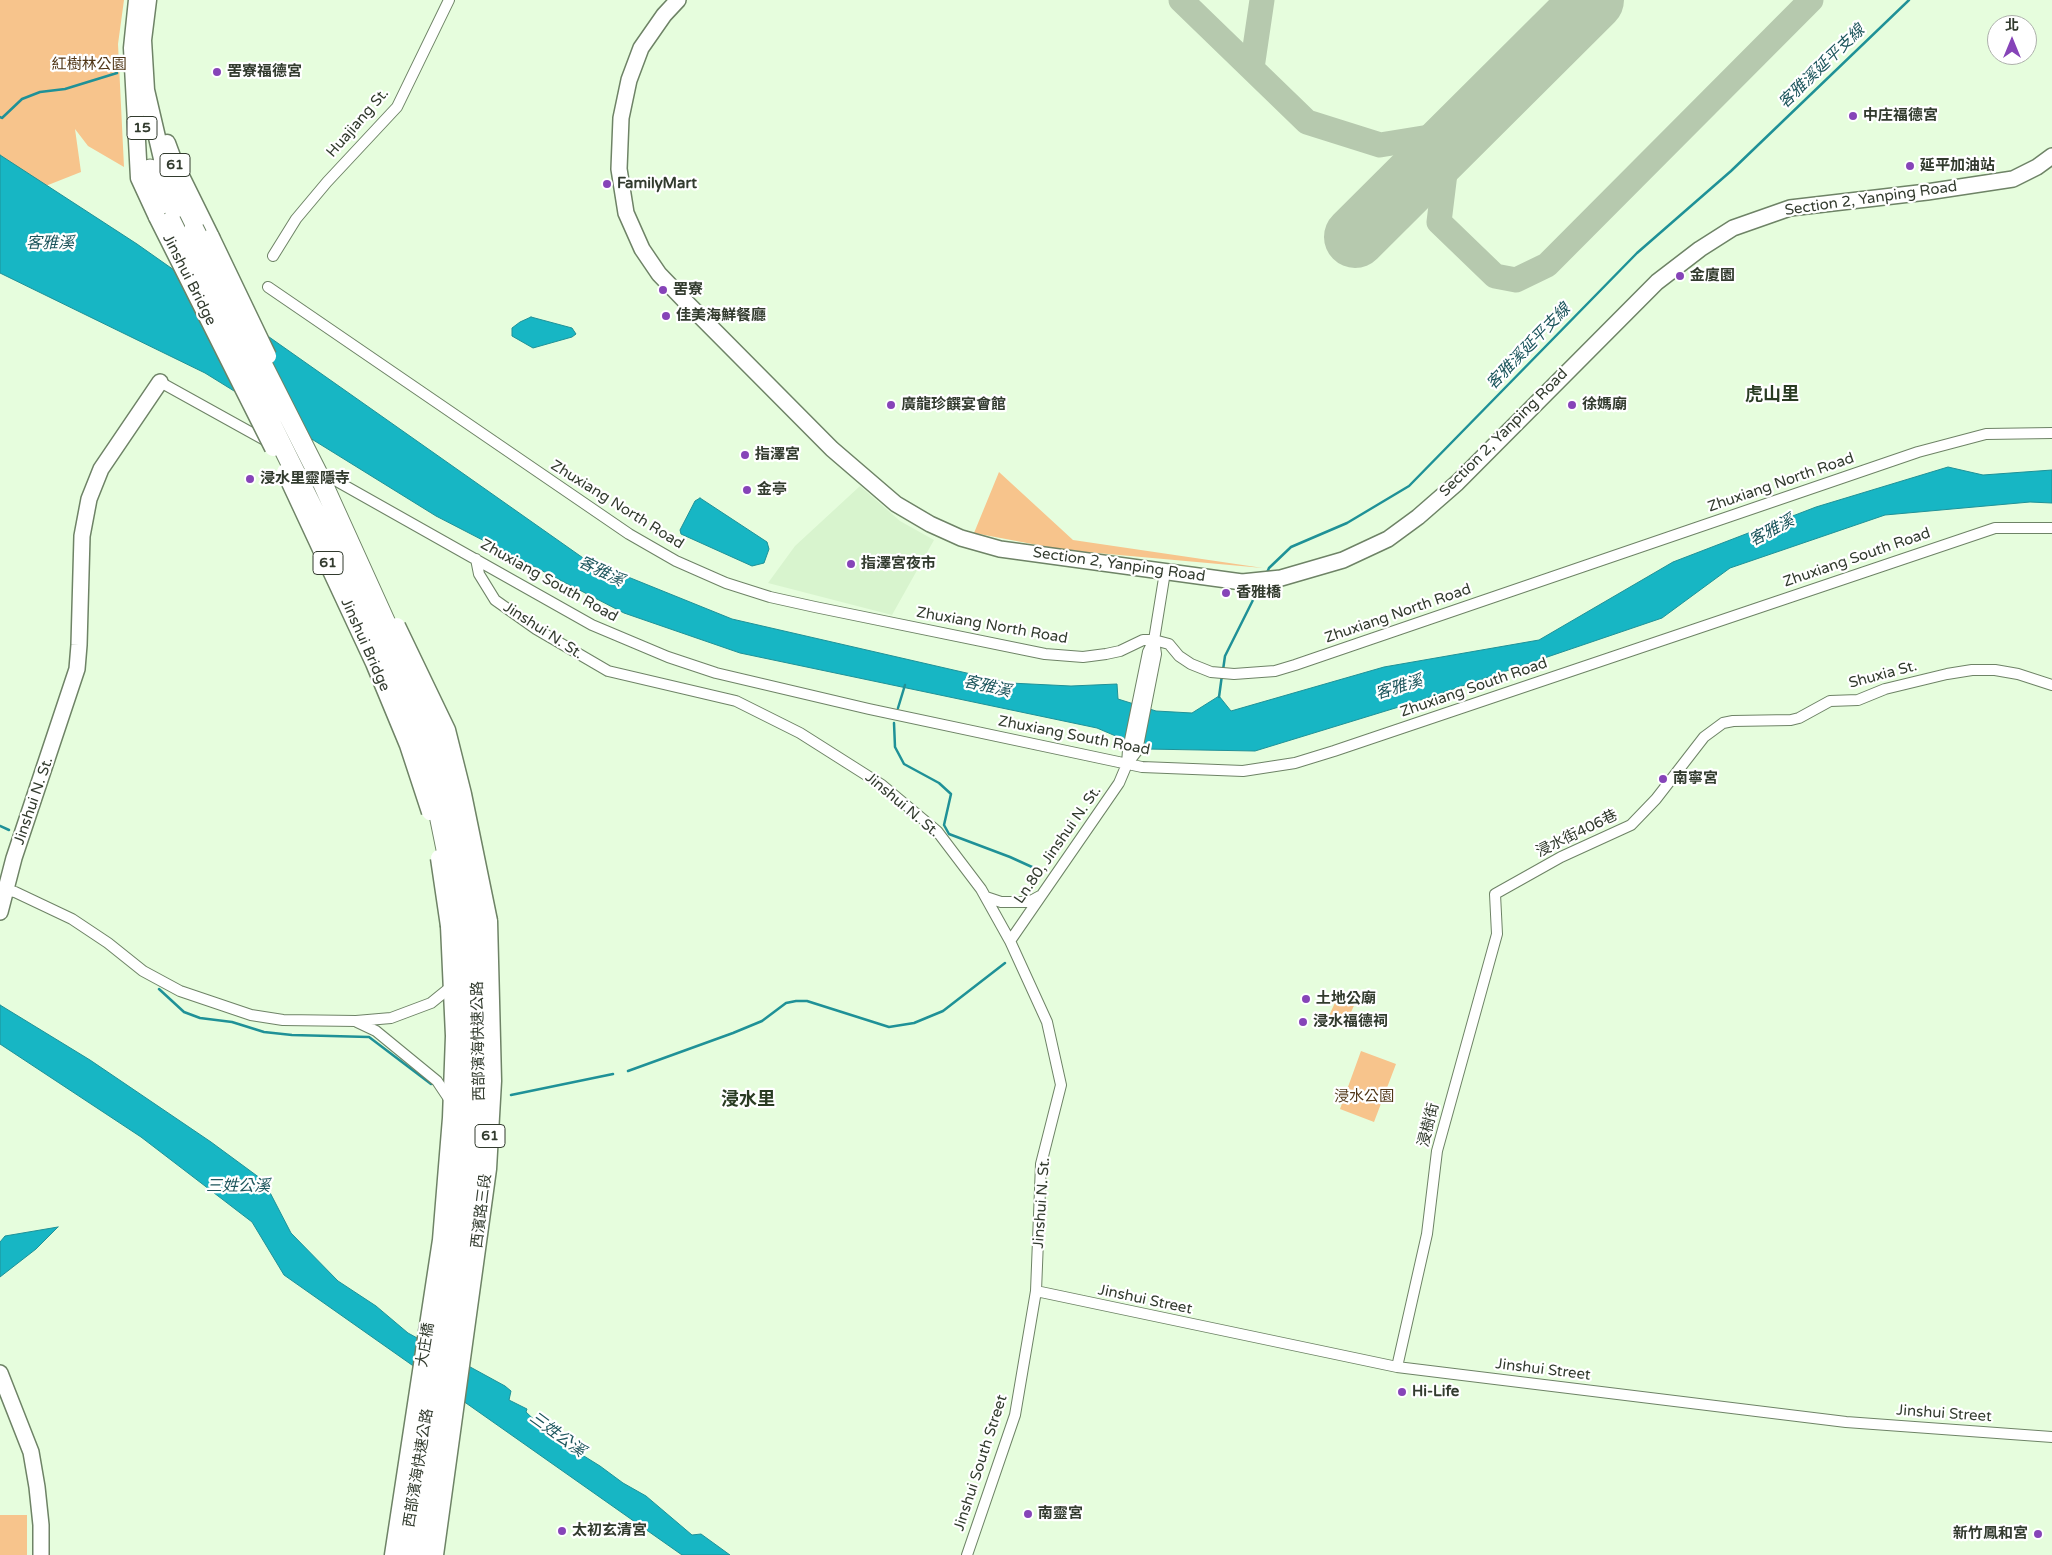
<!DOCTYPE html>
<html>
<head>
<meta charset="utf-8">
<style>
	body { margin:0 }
	#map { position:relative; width:2052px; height:1555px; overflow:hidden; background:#e6fddd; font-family:"Varela Round","Noto Sans TC",sans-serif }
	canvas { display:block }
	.north { position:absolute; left:1987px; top:15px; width:50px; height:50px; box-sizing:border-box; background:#fff; border:1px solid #adb1ab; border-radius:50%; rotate:0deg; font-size:14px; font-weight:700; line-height:20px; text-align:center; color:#323b2e }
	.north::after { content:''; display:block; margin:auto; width:18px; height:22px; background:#8644b8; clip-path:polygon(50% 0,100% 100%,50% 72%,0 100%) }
</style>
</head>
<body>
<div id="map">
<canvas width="2052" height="1555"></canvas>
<div class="north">北</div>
</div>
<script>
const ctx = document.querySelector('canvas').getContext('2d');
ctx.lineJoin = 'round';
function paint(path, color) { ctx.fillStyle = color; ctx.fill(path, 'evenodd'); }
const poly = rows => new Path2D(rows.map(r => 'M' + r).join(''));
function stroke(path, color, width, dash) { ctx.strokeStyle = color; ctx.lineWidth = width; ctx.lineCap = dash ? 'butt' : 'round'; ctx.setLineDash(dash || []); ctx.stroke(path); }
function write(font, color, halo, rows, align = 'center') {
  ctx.font = font + ' "Varela Round","Noto Sans TC",sans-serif'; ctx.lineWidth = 4.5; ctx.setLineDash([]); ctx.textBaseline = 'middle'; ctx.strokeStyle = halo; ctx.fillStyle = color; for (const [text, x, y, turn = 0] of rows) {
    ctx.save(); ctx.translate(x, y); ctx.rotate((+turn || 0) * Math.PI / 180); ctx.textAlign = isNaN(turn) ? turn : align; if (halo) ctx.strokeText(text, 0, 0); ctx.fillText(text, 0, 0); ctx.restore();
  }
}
paint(poly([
	[860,486,900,521,934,540,892,615,768,583,795,546]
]), '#d8f4ce');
paint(poly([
	[0,0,124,0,118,44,124,167,88,146,75,129,81,172,0,204],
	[999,472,1073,540,1263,568,1064,550,974,533],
	[1339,994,1356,1001,1344,1028,1327,1020],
	[1361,1051,1396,1064,1374,1122,1340,1109],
	[0,1515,27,1515,27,1555,0,1555]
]), '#f7c48c');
const water = poly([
	[0,155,137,244,586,560,732,619,1010,683,1071,686,1117,684,1118,699,1156,711,1192,713,1219,696,1231,711,1384,667,1539,640,1673,562,1816,507,1948,467,1983,475,2052,470,2052,503,2030,502,1885,515,1730,568,1662,618,1415,702,1255,751,1146,749,1097,728,740,653,624,613,436,516,205,373,0,273,0,155],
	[531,317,572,328,576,334,572,337,533,348,512,336,512,328,520,322,531,317],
	[700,498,767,542,769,549,764,563,752,566,681,534,680,530,695,501,700,498],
	[0,1005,90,1060,211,1142,264,1181,291,1233,338,1281,376,1306,408,1333,505,1386,511,1391,509,1400,527,1409,526,1412,544,1429,571,1448,600,1466,623,1483,646,1496,692,1535,701,1534,730,1555,682,1555,284,1275,252,1222,141,1137,0,1044,0,1005],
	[58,1227,36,1249,0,1277,0,1242,5,1236,58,1227]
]);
paint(water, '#17b6c4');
stroke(water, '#1f9197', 1);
stroke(poly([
	[0,117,2,118,22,99,40,92,65,89,117,73],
	[1266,575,1269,568,1291,547,1347,523,1409,486,1637,253,1731,171,1909,0],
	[1223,670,1225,656,1260,586],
	[1219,697,1222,675],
	[898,708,905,685],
	[894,723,895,747,904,764,939,783,951,794,944,825,949,834,1010,857,1043,872],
	[0,826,9,830],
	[159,989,184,1012,200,1018,232,1022,264,1032,292,1035,369,1037,431,1084],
	[628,1071,733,1033,762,1021,786,1003,796,1001,807,1001,889,1027,914,1023,943,1011,1005,963],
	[511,1095,613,1074]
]), '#1f9197', 2.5);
stroke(poly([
	[1181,0,1307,122,1380,145,1460,132],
	[1252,68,1262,0],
	[1460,132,1447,157,1439,222,1495,276,1516,280,1547,265,1811,0]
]), '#b6c9ae', 25);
stroke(poly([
	[1355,237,1593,0]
]), '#b6c9ae', 62);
const street = poly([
	[273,256,296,219,327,182,397,107,449,0],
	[268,287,629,534,676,561,726,583,770,597,815,607,1045,654,1083,657,1106,654,1120,651,1143,640,1154,640,1169,644,1179,656,1191,664,1211,672,1234,674,1275,671,1295,665,1918,452,1986,434,2052,433],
	[160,382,270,443],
	[317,470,592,625,668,657,716,673,869,709,1142,767,1243,771,1295,763,1334,751,1995,528,2052,528],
	[476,559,479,574,495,600,536,629,608,671,736,701,800,733,882,785,937,831,981,889,1010,941,1047,1022,1061,1085,1041,1164,1036,1291,1015,1415,967,1555],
	[1127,764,1128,750,1148,652,1154,640],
	[6,890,15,892,72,919,108,943,143,971,180,991,251,1015,283,1020,356,1021,391,1018,431,1003,452,986],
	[986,897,1001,902,1029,902,1040,896],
	[1010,941,1119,783,1127,764,1137,751,1156,654,1154,640,1165,572],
	[357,1022,376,1031,437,1081,451,1102],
	[1036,1291,1397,1367,1846,1422,2052,1437],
	[1397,1367,1427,1234,1437,1151,1497,934,1495,894,1561,857,1631,825,1656,799,1704,737,1723,723,1733,721,1791,720,1799,718,1830,701,1858,700,1885,689,1947,674,1972,670,1995,670,2018,674,2052,685]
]);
const secondary = poly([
	[678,0,664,15,641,48,629,80,621,118,619,169,626,213,642,249,659,274,685,301,832,449,896,504,930,524,961,538,1000,549,1242,582,1281,578,1343,560,1388,539,1418,517,1457,483,1657,282,1700,249,1733,228,1790,208,1927,192,2013,179,2037,167,2052,156],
	[0,912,14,858,77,669,79,645,82,536,89,499,101,469,160,382],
	[0,1373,31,1452,37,1487,41,1525,41,1555]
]);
const primary = poly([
	[137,0,132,48,139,178,157,217],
	[148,0,143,40,146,90,163,163],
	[167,143,174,162,211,237],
	[393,1555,441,1240,451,1118,454,1036,449,926],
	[435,1555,488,1169,493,1081,489,921]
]);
const highway = poly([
	[163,163,194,229],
	[150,169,171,221],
	[406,1555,433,1381,466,1124,466,1016,461,923],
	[420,1555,454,1330,480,1121,482,1018,475,922]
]);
stroke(street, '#6e8366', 12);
stroke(secondary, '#6e8366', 18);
stroke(primary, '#6e8366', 19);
stroke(highway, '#6e8366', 21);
stroke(street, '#fff', 10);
stroke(secondary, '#fff', 15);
stroke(primary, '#fff', 16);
stroke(highway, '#fff', 19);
const primaryBridge = poly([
	[157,217,273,448],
	[211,237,268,356],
	[285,472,374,663,408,745,430,812],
	[397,626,447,730,463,794,489,921],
	[439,858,449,926]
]);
const highwayBridge = poly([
	[171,221,388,660,419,739,437,805,461,923],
	[194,229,323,484,400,654,433,734,463,859,475,922]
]);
stroke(primaryBridge, '#6e8366', 19, []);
stroke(highwayBridge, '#6e8366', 21, []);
stroke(primaryBridge, '#fff', 16);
stroke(highwayBridge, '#fff', 19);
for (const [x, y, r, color] of [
	[217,72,5,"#8644b8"],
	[1853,116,5,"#8644b8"],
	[1910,166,5,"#8644b8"],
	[607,184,5,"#8644b8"],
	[1680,276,5,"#8644b8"],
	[663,290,5,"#8644b8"],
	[666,316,5,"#8644b8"],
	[891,405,5,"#8644b8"],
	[1572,405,5,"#8644b8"],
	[745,455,5,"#8644b8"],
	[250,479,5,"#8644b8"],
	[747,490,5,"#8644b8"],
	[851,564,5,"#8644b8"],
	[1226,593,5,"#8644b8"],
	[1663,779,5,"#8644b8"],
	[1306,999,5,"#8644b8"],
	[1303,1022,5,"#8644b8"],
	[1402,1392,5,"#8644b8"],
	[1028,1514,5,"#8644b8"],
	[562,1531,5,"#8644b8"],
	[2038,1534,5,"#8644b8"]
]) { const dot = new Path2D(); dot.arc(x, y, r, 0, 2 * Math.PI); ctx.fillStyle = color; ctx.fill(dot); stroke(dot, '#fff', 2); }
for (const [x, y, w] of [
	[142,128,30],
	[175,165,30],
	[328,563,30],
	[490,1136,30]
]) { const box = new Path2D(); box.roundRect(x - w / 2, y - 11.5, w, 23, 4); ctx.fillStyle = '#fff'; ctx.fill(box); stroke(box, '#323b2e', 1); }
write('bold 14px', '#323b2e', null, [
	["15",142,128],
	["61",175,165],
	["61",328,563],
	["61",490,1136]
]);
write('15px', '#503617', '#fff', [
	["紅樹林公園",89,65],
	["浸水公園",1364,1097]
]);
write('bold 15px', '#323b2e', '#fff', [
	["罟寮福德宮",227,72],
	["中庄福德宮",1863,116],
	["延平加油站",1920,166],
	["FamilyMart",617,184],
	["金廈園",1690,276],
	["罟寮",673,290],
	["佳美海鮮餐廳",676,316],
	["廣龍珍饌宴會館",901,405],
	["徐媽廟",1582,405],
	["指澤宮",755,455],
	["浸水里靈隱寺",260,479],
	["金亭",757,490],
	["指澤宮夜市",861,564],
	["香雅橋",1236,593],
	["南寧宮",1673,779],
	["土地公廟",1316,999],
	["浸水福德祠",1313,1022],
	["Hi-Life",1412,1392],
	["南靈宮",1038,1514],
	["太初玄清宮",572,1531],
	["新竹鳳和宮",2028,1534,"right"]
], 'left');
write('15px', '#323b2e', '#fff', [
	["Huajiang St.",358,123,-49],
	["Section 2, Yanping Road",1871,199,-8],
	["Jinshui Bridge",189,280,63],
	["Section 2, Yanping Road",1504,433,-45],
	["Zhuxiang North Road",1781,483,-19],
	["Zhuxiang North Road",617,505,32],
	["Zhuxiang South Road",1857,558,-19],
	["Section 2, Yanping Road",1119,565,8],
	["Zhuxiang South Road",549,581,29],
	["Zhuxiang North Road",1398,614,-19],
	["Zhuxiang North Road",992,626,10],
	["Jinshui N. St.",543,631,33],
	["Jinshui Bridge",365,645,66],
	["Shuxia St.",1883,675,-15],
	["Zhuxiang South Road",1474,688,-19],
	["Zhuxiang South Road",1074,736,11],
	["Jinshui N. St.",34,801,-71],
	["Jinshui N. St.",902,805,40],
	["浸水街406巷",1577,834,-26],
	["Ln.80, Jinshui N. St.",1058,845,-55],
	["西部濱海快速公路",479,1041,-91],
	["浸樹街",1429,1125,-76],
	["Jinshui N. St.",1042,1203,-86],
	["西濱路三段",482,1211,-83],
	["Jinshui Street",1145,1300,12],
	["大庄橋",426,1345,-81],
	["Jinshui Street",1543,1370,7],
	["Jinshui Street",1944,1414,4],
	["Jinshui South Street",981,1463,-72],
	["西部濱海快速公路",419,1468,-81]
]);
write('italic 16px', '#1c555c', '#fff', [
	["客雅溪延平支線",1822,67,-44],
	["客雅溪",50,244],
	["客雅溪延平支線",1529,347,-46],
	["客雅溪",1772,531,-28],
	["客雅溪",601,572,26],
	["客雅溪",987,687,13],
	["客雅溪",1399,688,-17],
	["三姓公溪",238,1187],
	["三姓公溪",557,1435,36]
]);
write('bold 18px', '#293b22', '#fff', [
	["虎山里",1772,395],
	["浸水里",748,1100]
]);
</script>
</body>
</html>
